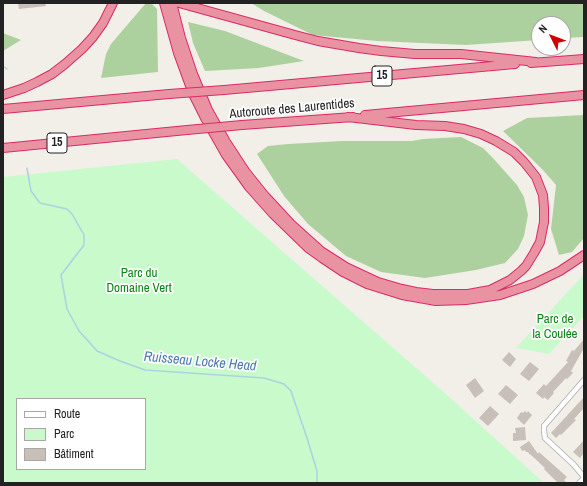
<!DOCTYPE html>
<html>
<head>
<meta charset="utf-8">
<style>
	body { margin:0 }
	#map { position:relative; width:587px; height:486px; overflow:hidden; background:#f2efe9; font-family:"Archivo Narrow",sans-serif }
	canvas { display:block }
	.frame { position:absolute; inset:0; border:4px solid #222; pointer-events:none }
	.legend { position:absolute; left:16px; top:398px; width:130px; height:72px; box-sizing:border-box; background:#fff; border:1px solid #a7a7a7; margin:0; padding:5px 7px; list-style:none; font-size:12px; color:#222 }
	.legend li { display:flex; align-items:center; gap:8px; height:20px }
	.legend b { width:20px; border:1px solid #a7a7a7 }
	.north { position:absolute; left:531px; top:16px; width:40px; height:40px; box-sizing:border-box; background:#fff; border:1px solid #a7a7a7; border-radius:50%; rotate:312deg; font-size:11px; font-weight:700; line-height:16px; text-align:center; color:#222 }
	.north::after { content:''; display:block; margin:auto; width:14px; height:18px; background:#d40000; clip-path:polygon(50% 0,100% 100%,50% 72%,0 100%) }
</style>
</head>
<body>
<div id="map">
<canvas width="587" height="486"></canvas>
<div class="frame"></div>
<ul class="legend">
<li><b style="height:5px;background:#fff"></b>Route</li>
<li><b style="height:11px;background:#c8facc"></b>Parc</li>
<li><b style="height:11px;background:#c7bfb8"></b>Bâtiment</li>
</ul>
<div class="north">N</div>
</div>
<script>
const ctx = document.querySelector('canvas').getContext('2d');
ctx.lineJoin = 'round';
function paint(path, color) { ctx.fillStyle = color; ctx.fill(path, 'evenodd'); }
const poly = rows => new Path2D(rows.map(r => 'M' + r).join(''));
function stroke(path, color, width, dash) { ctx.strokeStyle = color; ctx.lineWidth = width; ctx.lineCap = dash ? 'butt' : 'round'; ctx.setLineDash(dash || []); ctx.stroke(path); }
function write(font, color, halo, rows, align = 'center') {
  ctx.font = font + ' "Archivo Narrow",sans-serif'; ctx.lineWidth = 3.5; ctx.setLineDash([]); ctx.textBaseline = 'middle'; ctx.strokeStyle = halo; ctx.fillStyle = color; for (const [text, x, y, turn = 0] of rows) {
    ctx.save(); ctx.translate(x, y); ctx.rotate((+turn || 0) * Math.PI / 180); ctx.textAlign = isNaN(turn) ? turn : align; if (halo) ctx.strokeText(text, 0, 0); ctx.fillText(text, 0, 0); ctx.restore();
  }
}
paint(poly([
	[146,3,151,3,157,9,158,72,101,78,106,54,111,44],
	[251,3,584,3,584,37,563,38,563,24,539,24,539,40,466,45,377,41,313,35,264,11],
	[188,22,225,31,304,61,259,68,205,71,193,43],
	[3,33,21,40,3,51],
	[584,115,584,238,572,252,559,255,551,229,556,185,542,169,503,131,527,118],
	[461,137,483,148,492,157,517,185,524,197,528,215,524,236,518,249,505,263,476,270,425,278,381,272,346,256,308,224,284,196,257,154,268,146,288,144,342,141,412,141,423,139]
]), '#add19e');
paint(poly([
	[177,159,447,395,544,483,3,483,3,177],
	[17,399,145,399,145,469,17,469],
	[584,274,584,316,549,354,516,348]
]), '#c8facc');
stroke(poly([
	[3,66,7,69],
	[27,168,31,191,40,203,67,209,72,214,84,235,84,245,61,275,67,309,79,331,90,343,97,351,120,361,145,370,264,378,284,384,291,391,307,438,317,471,317,483]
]), '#aad3df', 1.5);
paint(poly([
	[18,3,45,3,46,6,19,9],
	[584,339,584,348,571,371,573,373,567,379,566,378,553,392,554,393,548,400,544,397,543,399,536,393,544,384,546,386,568,362,566,361,572,350,574,351],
	[509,352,516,359,510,367,502,360],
	[530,362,539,369,529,381,520,374],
	[475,378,484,391,475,398,466,385],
	[506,385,518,395,510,404,498,394],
	[584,397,584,408,574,419,576,420,561,435,560,434,556,438,551,433],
	[490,406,499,414,488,426,479,418],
	[525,411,527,413,528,411,532,415,524,425,517,418,521,412,523,413],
	[525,427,526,440,513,441,513,433,516,433,515,428],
	[584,440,584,453,580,458,573,452],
	[529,441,538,454,539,452,567,477,564,480,567,483,558,483,544,469,545,468,530,454,530,455,528,452,526,452,525,450,522,451,520,447]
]), '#c7bfb8');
const minor = poly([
	[584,380,544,426,544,431,545,438,574,465,584,477],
	[579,483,584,478]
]);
const motorway = poly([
	[164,3,178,53,193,94,205,118,226,155,249,187,273,214,308,248,322,258,343,272,367,284,402,295,436,301,466,300,500,295,533,284,560,271,584,255],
	[172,3,181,38,193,74,208,110,226,142,245,171,265,196,291,224,321,251,346,267,378,282,402,289,416,292,433,294,468,294,490,290,510,280,521,271,526,266,534,253,540,242,544,222,544,208,543,195,536,177,524,162,514,152,496,141,481,134,464,129,445,126,416,125,348,117],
	[179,3,295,35,318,41,359,48,381,51,415,54,461,54,536,62],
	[531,63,584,59],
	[224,90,515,64],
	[3,95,24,88,37,82,52,74,65,64,82,49,93,37,103,23,113,3],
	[3,109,169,94],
	[365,115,584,95],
	[242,125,353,117],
	[3,148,187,130]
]);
stroke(minor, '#a9a9a9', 6);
stroke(motorway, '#dc2a67', 10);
stroke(minor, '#fff', 4.5);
stroke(motorway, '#e892a2', 8);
const motorwayBridge = poly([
	[169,94,224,90],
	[187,130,242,125]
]);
stroke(motorwayBridge, '#dc2a67', 10, []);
stroke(motorwayBridge, '#e892a2', 8);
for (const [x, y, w] of [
	[382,76,20],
	[57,143,20]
]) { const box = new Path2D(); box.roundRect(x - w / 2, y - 10, w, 20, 3); ctx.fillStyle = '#fff'; ctx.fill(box); stroke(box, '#222', 1); }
write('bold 12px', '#222', null, [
	["15",382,76],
	["15",57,143]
]);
write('13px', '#222', '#fff', [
	["Autoroute des Laurentides",292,109,-5]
]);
write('13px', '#0c8416', '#fff', [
	["Parc du",139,274],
	["Domaine Vert",139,289],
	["Parc de",555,320],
	["la Coulée",555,335]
]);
write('italic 14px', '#4a7aab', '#fff', [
	["Ruisseau Locke Head",200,362,5]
]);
</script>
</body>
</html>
